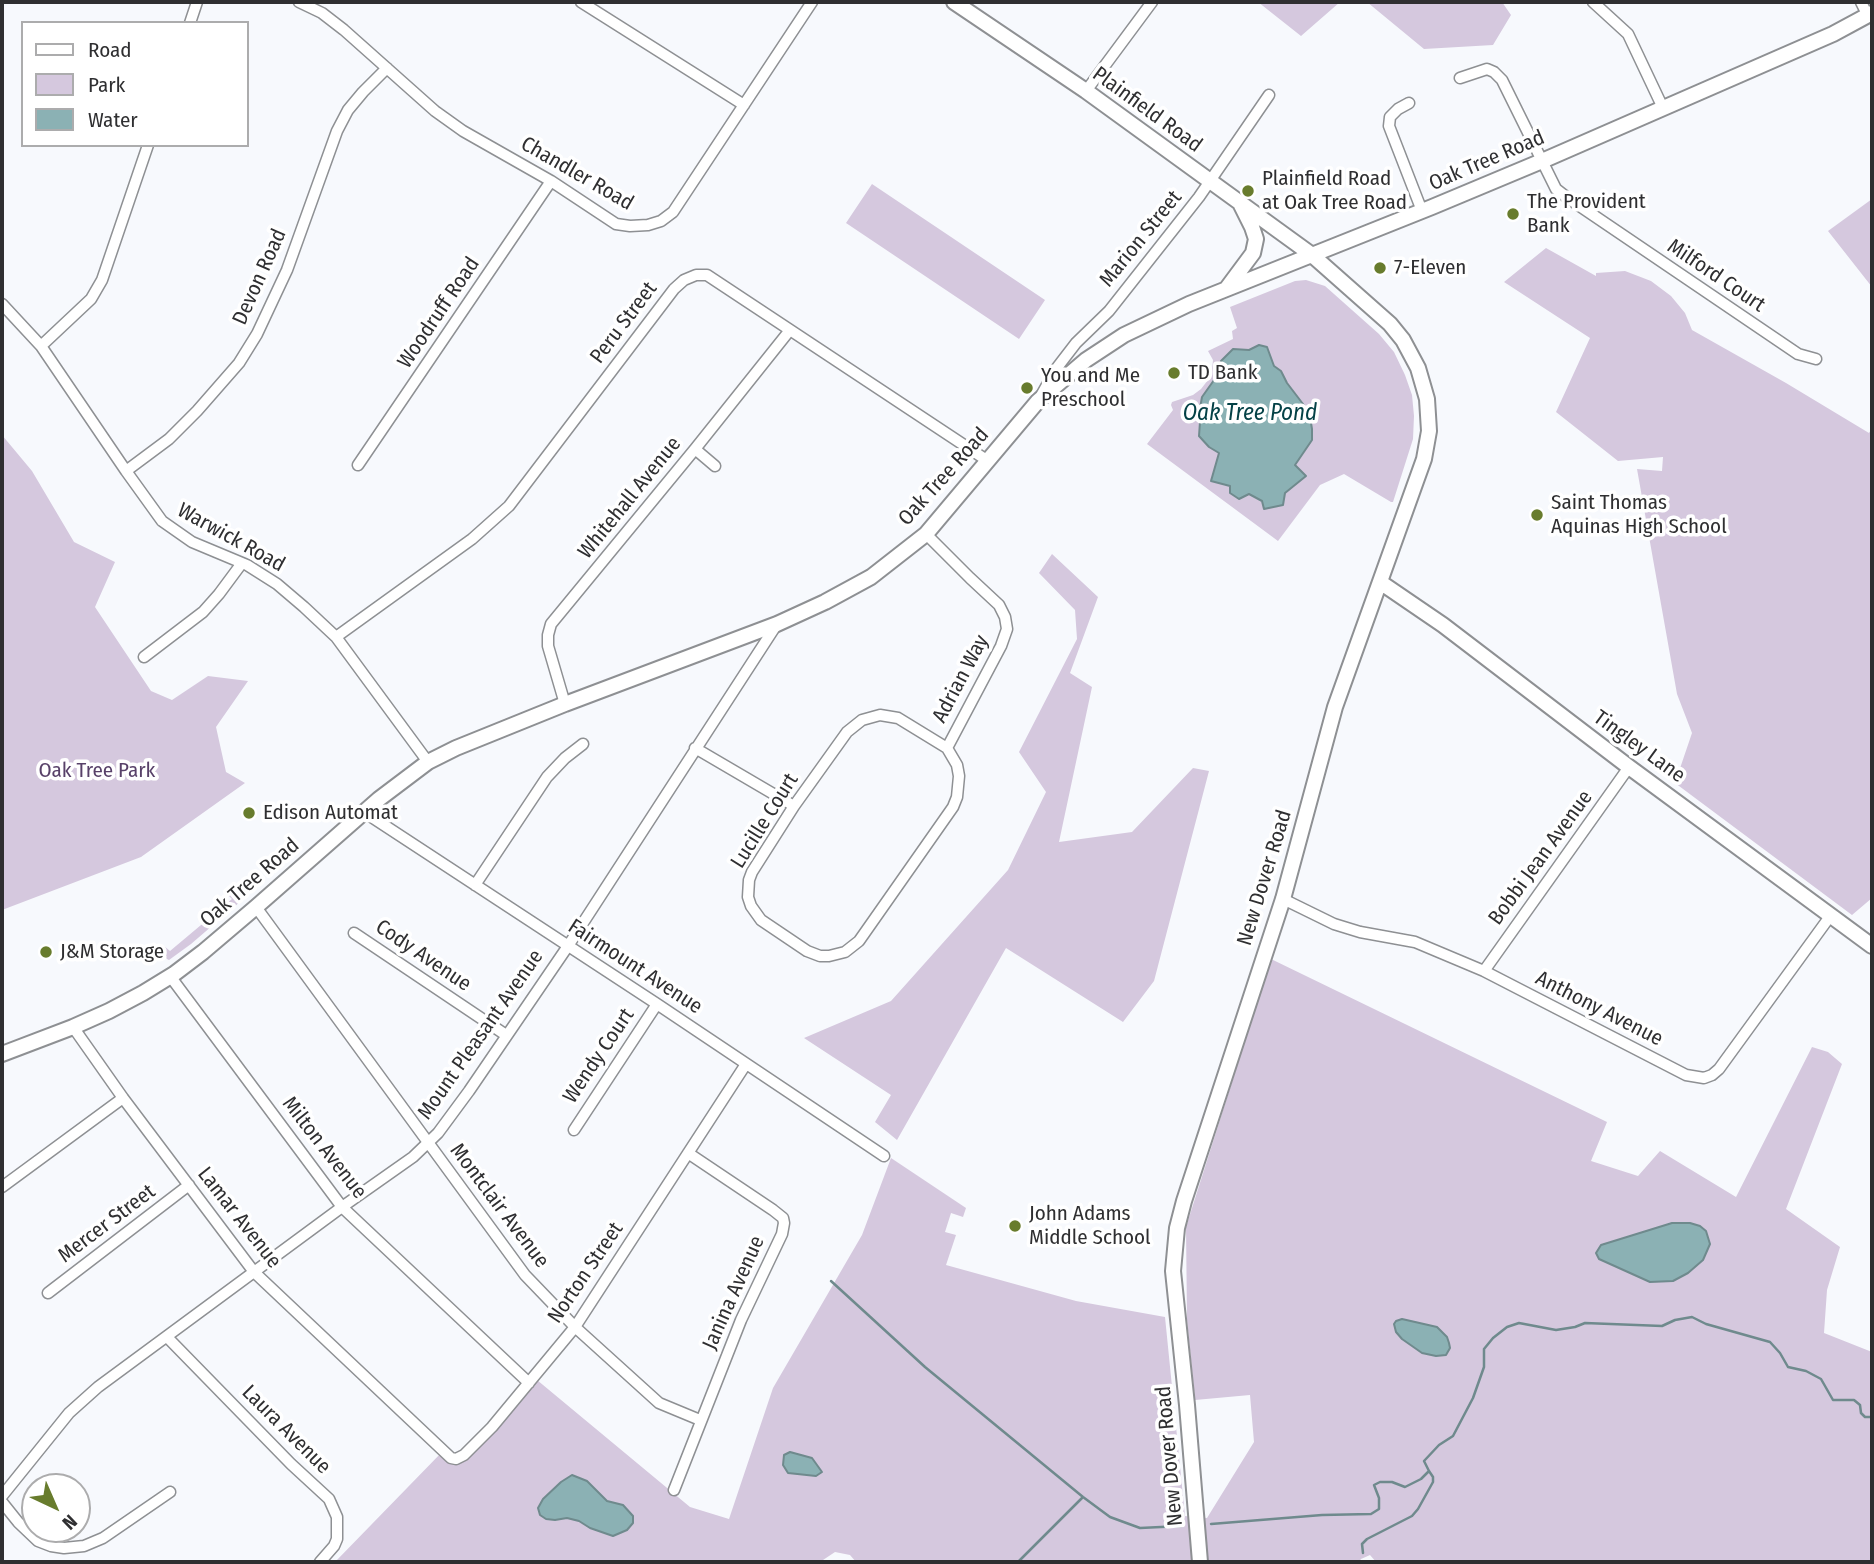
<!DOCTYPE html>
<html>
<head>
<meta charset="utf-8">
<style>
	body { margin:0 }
	#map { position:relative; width:1874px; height:1564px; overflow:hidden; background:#f7f9fd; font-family:"Fira Sans Condensed",sans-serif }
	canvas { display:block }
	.frame { position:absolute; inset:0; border:4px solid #2f2f31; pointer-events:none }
	.legend { position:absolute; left:21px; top:21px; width:228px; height:126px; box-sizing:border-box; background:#fff; border:2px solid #acacad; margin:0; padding:9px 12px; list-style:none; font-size:21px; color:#2f2f31 }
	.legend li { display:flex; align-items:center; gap:14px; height:35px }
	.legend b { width:35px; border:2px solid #acacad }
	.north { position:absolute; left:21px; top:1473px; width:70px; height:70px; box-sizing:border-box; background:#fff; border:2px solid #acacad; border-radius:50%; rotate:136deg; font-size:19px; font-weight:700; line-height:28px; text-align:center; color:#2f2f31 }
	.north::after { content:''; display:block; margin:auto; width:24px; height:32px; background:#687c2d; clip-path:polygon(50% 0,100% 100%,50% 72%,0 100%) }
</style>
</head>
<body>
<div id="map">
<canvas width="1874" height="1564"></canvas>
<div class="frame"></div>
<ul class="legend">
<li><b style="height:9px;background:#fff"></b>Road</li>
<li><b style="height:19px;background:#d5c8de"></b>Park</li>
<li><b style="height:19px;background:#8bb1b4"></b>Water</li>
</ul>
<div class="north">N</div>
</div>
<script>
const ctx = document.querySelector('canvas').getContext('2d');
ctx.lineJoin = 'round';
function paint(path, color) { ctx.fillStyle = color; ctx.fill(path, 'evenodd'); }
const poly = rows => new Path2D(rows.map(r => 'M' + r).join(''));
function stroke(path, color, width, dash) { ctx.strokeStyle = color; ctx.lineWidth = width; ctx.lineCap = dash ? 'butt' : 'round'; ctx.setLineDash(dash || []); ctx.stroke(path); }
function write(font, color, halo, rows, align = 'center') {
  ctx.font = font + ' "Fira Sans Condensed",sans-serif'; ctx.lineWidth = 7; ctx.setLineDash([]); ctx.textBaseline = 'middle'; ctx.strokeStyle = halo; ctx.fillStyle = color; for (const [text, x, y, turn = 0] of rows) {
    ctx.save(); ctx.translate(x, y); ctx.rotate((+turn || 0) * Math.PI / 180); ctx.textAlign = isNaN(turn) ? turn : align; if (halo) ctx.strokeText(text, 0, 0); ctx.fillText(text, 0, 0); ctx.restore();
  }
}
paint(poly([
	[1258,2,1340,2,1301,36],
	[1367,2,1502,2,1511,15,1493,45,1424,49],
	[872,184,1045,300,1019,339,846,223],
	[1872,199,1872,287,1828,231],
	[1546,248,1596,276,1596,273,1625,271,1651,281,1671,296,1685,313,1692,330,1786,383,1869,433,1872,428,1872,898,1852,915,1675,783,1692,733,1677,694,1637,469,1662,471,1663,457,1618,461,1556,412,1590,338,1504,282],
	[1306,280,1325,286,1379,334,1394,352,1405,375,1412,395,1414,416,1413,439,1393,502,1391,502,1344,474,1320,485,1278,541,1147,444,1173,410,1171,405,1172,402,1193,395,1201,389,1208,380,1212,370,1213,360,1208,351,1233,339,1232,331,1237,328,1230,307,1295,281],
	[2,435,32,471,74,542,115,562,95,607,151,691,172,700,208,676,248,681,216,727,226,772,245,783,141,857,2,910],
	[1052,554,1098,597,1070,673,1092,687,1059,842,1132,832,1193,768,1209,771,1154,981,1123,1022,1006,948,897,1140,875,1122,891,1095,804,1038,891,1001,1008,870,1046,792,1019,752,1077,639,1075,610,1039,573],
	[228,891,234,892,241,901,191,944,169,960,167,959,162,953,161,948,164,946,170,951,232,899,228,895],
	[1271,959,1607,1122,1591,1161,1638,1176,1660,1151,1736,1197,1812,1047,1828,1052,1842,1064,1786,1209,1840,1247,1827,1290,1824,1333,1872,1352,1872,1562,1376,1562,1370,1555,1361,1559,1359,1562,856,1562,850,1555,835,1552,820,1562,335,1562,443,1451,454,1461,531,1375,690,1507,729,1519,773,1388,862,1235,891,1158,966,1208,963,1217,951,1213,945,1232,956,1235,946,1265,1076,1301,1165,1317,1185,1516,1207,1518,1254,1442,1250,1395,1195,1400,1187,1320,1186,1227],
	[1672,1223,1703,1260,1688,1273,1673,1281,1650,1282,1599,1259,1596,1253,1602,1245],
	[587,1481,607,1501,623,1505,590,1528,580,1521,567,1518,543,1499,561,1482]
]), '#d5c8de');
const water = poly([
	[1259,345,1267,347,1274,366,1281,371,1287,383,1303,404,1310,417,1312,429,1312,440,1295,465,1306,476,1285,493,1283,505,1264,509,1262,501,1249,494,1239,499,1230,493,1230,486,1211,481,1219,453,1209,447,1199,436,1200,422,1199,414,1202,397,1219,373,1221,361,1233,349,1249,350,1259,345],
	[1672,1223,1690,1223,1700,1226,1706,1231,1710,1244,1703,1260,1688,1273,1673,1281,1650,1282,1599,1259,1596,1253,1601,1245,1672,1223],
	[1402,1319,1437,1327,1447,1337,1449,1343,1450,1348,1446,1355,1436,1356,1422,1353,1402,1339,1396,1332,1394,1324,1396,1321,1402,1319],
	[790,1452,812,1458,822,1472,816,1476,788,1473,783,1465,784,1455,790,1452],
	[572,1475,587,1481,607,1501,623,1505,633,1516,633,1523,627,1530,613,1536,590,1528,579,1521,567,1518,555,1520,546,1519,540,1515,538,1508,543,1499,561,1482,572,1475]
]);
paint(water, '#8bb1b4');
stroke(water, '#6f8a8d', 2);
stroke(poly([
	[831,1281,925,1367,1083,1497,1110,1517,1140,1528,1182,1526],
	[1211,1524,1322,1515,1371,1514,1379,1509,1379,1498,1374,1485,1380,1482,1392,1482,1405,1487,1421,1479,1429,1471,1424,1461,1439,1445,1453,1436,1473,1398,1484,1367,1484,1349,1493,1338,1507,1327,1519,1323,1556,1330,1575,1327,1585,1323,1662,1326,1675,1320,1692,1317,1706,1324,1770,1342,1780,1353,1788,1367,1806,1371,1821,1379,1833,1400,1854,1400,1860,1405,1861,1413,1865,1417,1872,1417],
	[1363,1553,1362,1544,1367,1539,1412,1516,1418,1509,1433,1482,1433,1477,1429,1471],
	[1018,1562,1082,1498]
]), '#6f8a8d', 2.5);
const street = poly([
	[299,2,322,13,344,30,435,111,463,131,551,181,616,224,630,226,648,225,661,221,673,212,812,2],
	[581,2,744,105],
	[1593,2,1628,34,1663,108],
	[1861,2,1868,16],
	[190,23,197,2],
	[1460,78,1487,69,1494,72,1502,80,1556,189,1565,196,1798,354,1816,359],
	[1086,91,1152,2],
	[1409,103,1398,109,1390,117,1389,126,1422,211],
	[2,304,41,346,126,471,162,521,192,542,247,565,277,584,304,607,336,637,428,762],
	[41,346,91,299,102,280,148,145],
	[1042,394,1056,369,1076,343,1109,311,1199,197,1269,95],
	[695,449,715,466],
	[358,465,551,181],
	[126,471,169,439,197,411,239,363,257,334,287,270,337,131,348,110,363,92,387,68],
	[926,534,970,578,999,605,1005,617,1007,629,1001,646,947,748],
	[336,637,472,539,509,506,674,289,684,280,696,275,707,275,988,461],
	[144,657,203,612,219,594,242,563],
	[565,704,548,646,548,635,551,624,695,449,790,330],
	[880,715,898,718,947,748,957,765,959,776,957,797,953,807,859,941,845,952,829,956,820,956,807,951,761,920,751,906,748,897,749,880,752,872,794,806,847,732,862,720,880,715],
	[695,748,794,806],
	[364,812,657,1004,884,1156],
	[475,885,547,777,565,758,583,744],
	[1283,899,1334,924,1360,932,1415,942,1484,971,1686,1075,1704,1078,1712,1075,1719,1069,1831,915],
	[256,907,525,1275,575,1327,659,1403,700,1420],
	[354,933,506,1035],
	[1484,971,1629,767],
	[170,976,342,1207,529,1383],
	[73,1027,123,1098,254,1272,451,1458,456,1459,464,1455,492,1427,575,1327,746,1064],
	[574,1130,657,1004],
	[2,1187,123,1098],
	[48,1293,189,1185],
	[167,1337,291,1464,329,1499,337,1517,337,1539,334,1546,320,1562],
	[674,1490,741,1320,782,1234,784,1223,783,1218,773,1210,688,1153],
	[2,1496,69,1413,98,1387,342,1207,413,1157,438,1133,469,1091,568,946,777,624],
	[2,1502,18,1522,38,1541,51,1546,64,1548,84,1546,103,1538,170,1492]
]);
const secondary = poly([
	[954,2,1086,91,1312,255,1390,324,1403,340,1418,368,1427,399,1429,431,1424,459,1335,707,1283,899,1184,1201,1177,1228,1173,1271,1187,1405,1200,1562],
	[1227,288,1253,253,1256,239,1252,227,1241,205],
	[1380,582,1443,625,1629,767,1872,946],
	[2,1054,73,1027,109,1011,143,993,174,974,203,952,256,907,379,799,428,762,456,748,565,704,777,624,825,602,871,577,926,534,1038,401,1086,360,1124,335,1189,304,1432,207,1542,161,1833,34,1872,13]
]);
stroke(street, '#8e9093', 13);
stroke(secondary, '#8e9093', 18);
stroke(street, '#fff', 10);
stroke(secondary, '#fff', 14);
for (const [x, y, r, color] of [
	[1248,191,7,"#687c2d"],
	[1513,214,7,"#687c2d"],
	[1380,268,7,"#687c2d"],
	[1174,373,7,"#687c2d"],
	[1027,388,7,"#687c2d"],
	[1537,515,7,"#687c2d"],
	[249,813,7,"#687c2d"],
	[46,952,7,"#687c2d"],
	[1015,1226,7,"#687c2d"]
]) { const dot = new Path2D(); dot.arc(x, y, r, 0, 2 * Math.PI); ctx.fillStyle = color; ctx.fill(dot); stroke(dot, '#fff', 2.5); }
write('21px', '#2f2f31', '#fff', [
	["Plainfield Road",1147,110,36],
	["Oak Tree Road",1487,161,-23],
	["Chandler Road",577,174,30],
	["Marion Street",1141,239,-51],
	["Milford Court",1716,276,34],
	["Devon Road",260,277,-66],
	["Woodruff Road",439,313,-56],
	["Peru Street",624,323,-53],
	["Oak Tree Road",944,477,-48],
	["Whitehall Avenue",630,498,-51],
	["Warwick Road",231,538,29],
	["Adrian Way",961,679,-62],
	["Tingley Lane",1639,747,36],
	["Lucille Court",765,821,-58],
	["Bobbi Jean Avenue",1541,858,-54],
	["New Dover Road",1265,878,-73],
	["Oak Tree Road",250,883,-41],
	["Cody Avenue",423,956,34],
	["Fairmount Avenue",635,967,33],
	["Anthony Avenue",1599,1009,27],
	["Mount Pleasant Avenue",481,1035,-55],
	["Wendy Court",599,1056,-56],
	["Milton Avenue",324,1148,52],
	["Montclair Avenue",499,1206,53],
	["Lamar Avenue",239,1218,52],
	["Mercer Street",107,1224,-37],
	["Norton Street",586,1273,-56],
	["Janina Avenue",734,1293,-66],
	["Laura Avenue",286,1430,45],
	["New Dover Road",1170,1456,-95]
]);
write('21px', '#2f2f31', '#fff', [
	["Plainfield Road",1262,179],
	["at Oak Tree Road",1262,203],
	["The Provident",1527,202],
	["Bank",1527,226],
	["7-Eleven",1394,268],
	["TD Bank",1188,373],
	["You and Me",1041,376],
	["Preschool",1041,400],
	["Saint Thomas",1551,503],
	["Aquinas High School",1551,527],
	["Edison Automat",263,813],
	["J&M Storage",60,952],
	["John Adams",1029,1214],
	["Middle School",1029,1238]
], 'left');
write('21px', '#584169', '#fff', [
	["Oak Tree Park",97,771]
]);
write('italic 23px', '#044146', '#fff', [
	["Oak Tree Pond",1250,414]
]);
</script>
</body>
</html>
